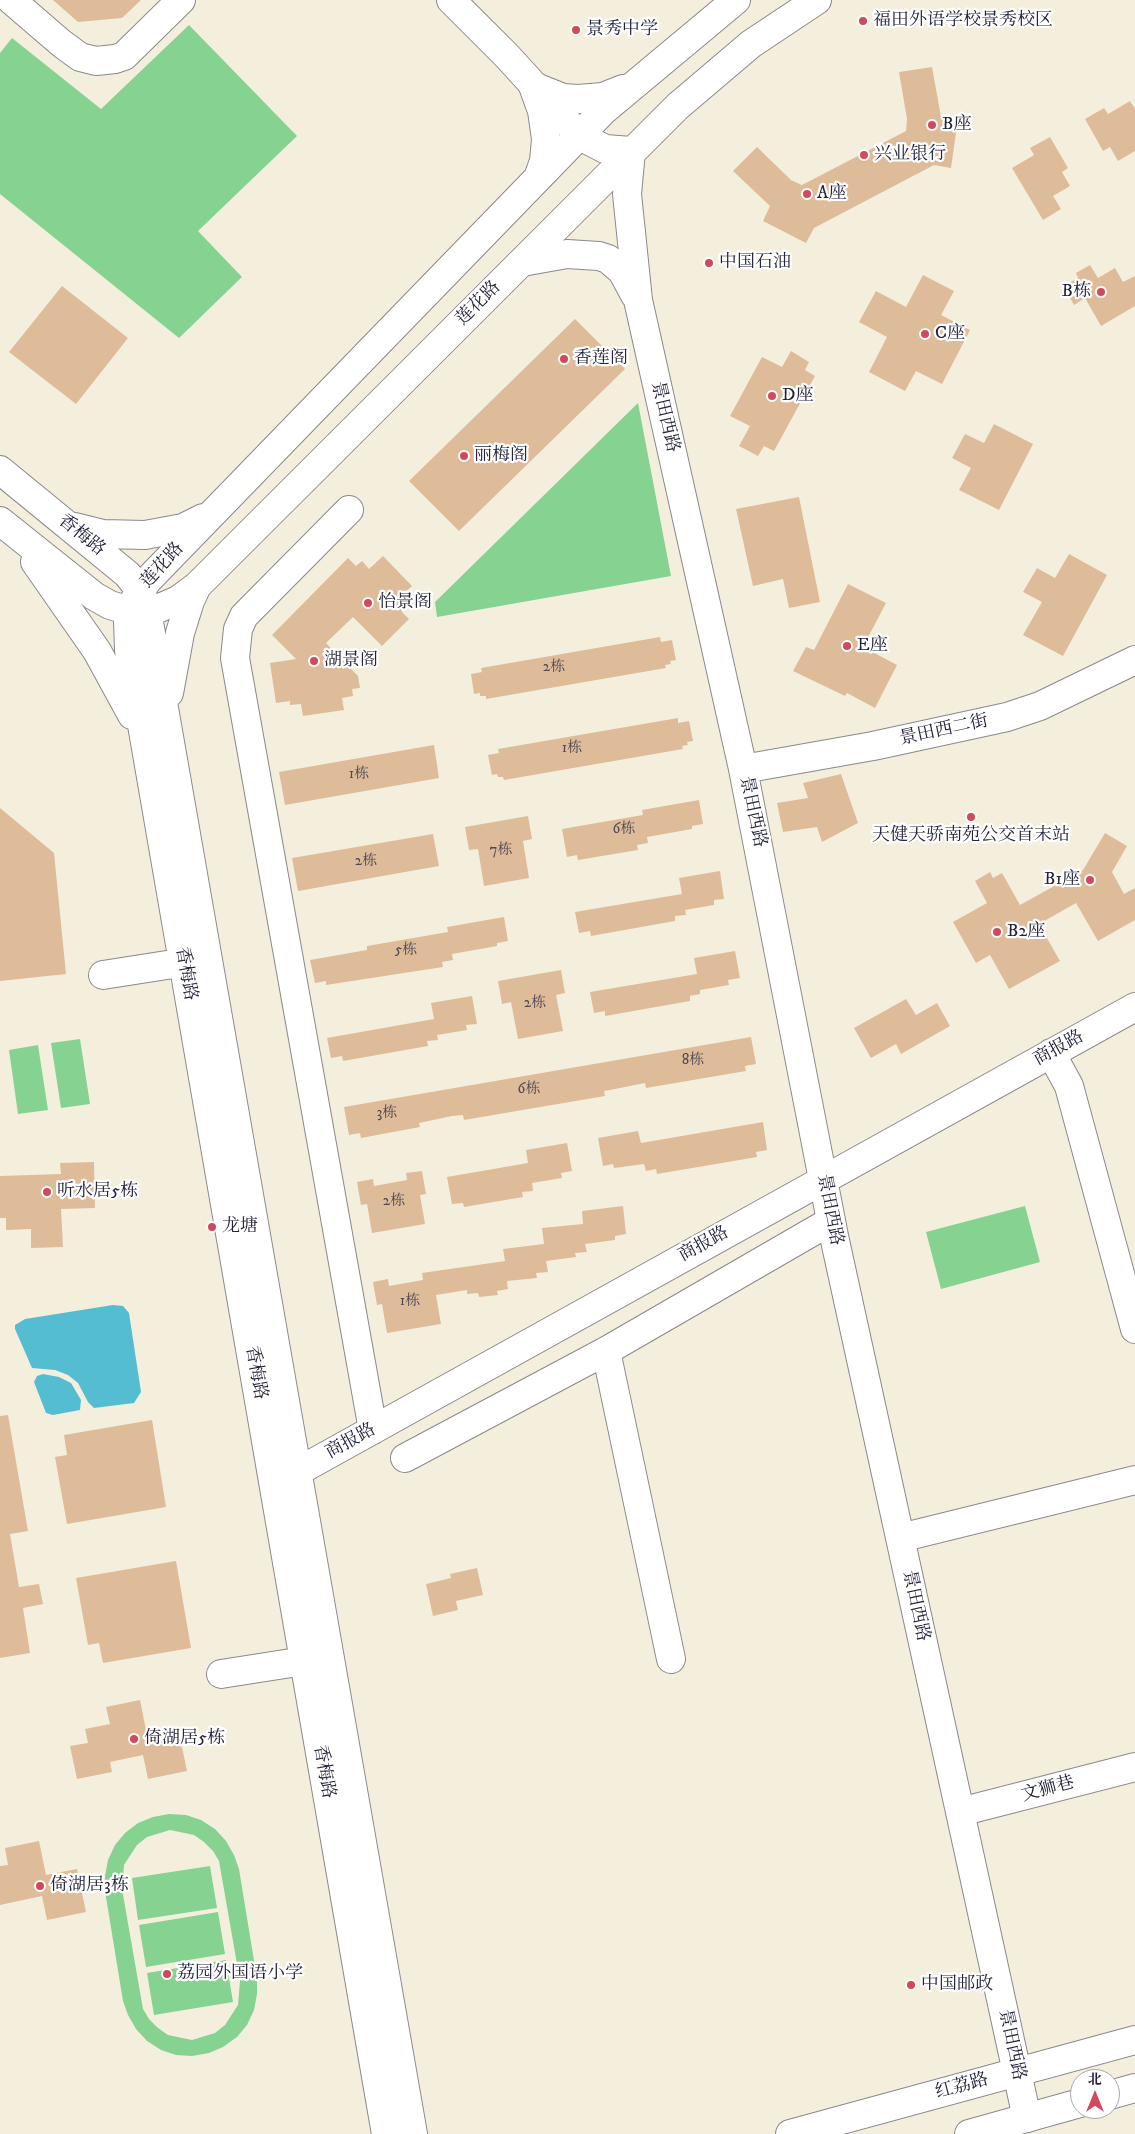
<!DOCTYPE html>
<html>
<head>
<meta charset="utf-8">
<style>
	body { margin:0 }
	#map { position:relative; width:1135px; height:2134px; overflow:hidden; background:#f4efdd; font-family:"IM FELL DW Pica","Noto Serif SC",serif }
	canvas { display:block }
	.north { position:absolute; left:1070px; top:2069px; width:50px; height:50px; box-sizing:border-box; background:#fff; border:1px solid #a7a7b1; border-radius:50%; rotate:0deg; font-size:14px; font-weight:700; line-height:20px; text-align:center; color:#22223b }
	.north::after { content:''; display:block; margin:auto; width:18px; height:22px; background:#d1495b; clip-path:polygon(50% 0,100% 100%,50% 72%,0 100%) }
</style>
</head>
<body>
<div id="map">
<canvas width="1135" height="2134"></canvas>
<div class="north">北</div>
</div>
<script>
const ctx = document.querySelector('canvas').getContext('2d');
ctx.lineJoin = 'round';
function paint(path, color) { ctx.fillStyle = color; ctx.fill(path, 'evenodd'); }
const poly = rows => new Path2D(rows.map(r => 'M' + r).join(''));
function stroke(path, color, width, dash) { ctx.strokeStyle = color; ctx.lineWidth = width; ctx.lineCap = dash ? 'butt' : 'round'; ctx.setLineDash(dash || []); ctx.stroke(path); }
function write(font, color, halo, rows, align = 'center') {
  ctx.font = font + ' "IM FELL DW Pica","Noto Serif SC",serif'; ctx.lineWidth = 4.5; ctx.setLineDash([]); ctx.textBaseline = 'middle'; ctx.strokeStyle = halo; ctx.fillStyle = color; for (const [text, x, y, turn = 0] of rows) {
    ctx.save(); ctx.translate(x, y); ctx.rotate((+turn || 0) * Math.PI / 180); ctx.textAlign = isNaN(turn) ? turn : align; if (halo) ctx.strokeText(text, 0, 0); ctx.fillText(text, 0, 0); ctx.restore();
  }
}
paint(poly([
	[189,25,297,136,198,231,242,277,179,338,0,194,0,53,12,38,101,109],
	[638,403,671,576,437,617,435,602],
	[80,1039,90,1104,61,1108,51,1043],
	[38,1045,48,1110,18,1114,9,1050],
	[1025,1206,1040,1262,941,1289,926,1232],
	[169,1814,186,1815,201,1820,215,1829,226,1841,234,1855,239,1869,257,1979,257,1994,254,2010,247,2025,237,2037,223,2047,209,2053,192,2056,176,2055,161,2050,147,2041,136,2029,128,2015,123,2001,105,1891,105,1876,108,1860,115,1845,125,1833,138,1823,153,1817],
	[170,1830,194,1835,204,1842,213,1851,219,1861,240,1981,238,2005,225,2025,215,2033,192,2040,168,2035,158,2028,149,2019,143,2009,122,1889,124,1865,137,1845,147,1837],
	[210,1866,217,1908,138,1920,132,1878],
	[218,1912,225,1954,146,1967,139,1925],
	[226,1960,233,2002,154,2015,147,1973]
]), '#86d290');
paint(poly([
	[113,1305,123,1306,129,1313,141,1392,134,1403,94,1408,88,1402,78,1383,68,1375,55,1370,32,1368,15,1329,15,1325,25,1319],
	[43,1374,59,1377,71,1383,81,1400,80,1410,53,1415,46,1413,34,1382,37,1376]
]), '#54bdd1');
paint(poly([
	[53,0,141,0,122,18,78,22],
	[932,67,941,117,958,119,951,168,934,165,814,228,806,243,763,221,770,206,733,171,757,147,791,180,802,185,906,131,907,119,899,72],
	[1130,101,1135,109,1135,151,1118,161,1110,147,1103,151,1085,119,1104,108,1108,114],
	[1050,137,1068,168,1062,172,1070,186,1053,196,1061,209,1043,220,1012,168,1034,155,1030,148],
	[1090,265,1098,278,1115,268,1123,282,1135,276,1135,306,1101,326,1085,298,1074,305,1063,286,1078,278,1076,273],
	[923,275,954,291,941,315,970,330,942,384,916,371,905,391,869,372,887,337,859,322,876,291,906,307],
	[62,286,128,338,76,404,9,352],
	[575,319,625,369,459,531,409,481],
	[791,351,809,362,805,370,815,376,774,451,764,446,758,456,739,446,750,426,730,416,762,357,782,367],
	[994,424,1033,444,999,510,959,490,971,468,952,458,965,434,984,443],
	[799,497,820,602,789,608,783,579,753,586,736,509],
	[1069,554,1107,575,1063,656,1023,635,1042,602,1023,592,1037,568,1055,578],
	[383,556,412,586,399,598,406,606,401,611,409,619,382,646,353,617,326,643,358,676,360,688,352,689,353,696,342,698,344,710,303,716,301,704,290,705,290,701,276,703,270,663,296,659,272,635,348,558,356,566,362,561,369,569],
	[848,584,886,603,863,647,897,665,875,708,847,693,845,696,793,671,806,647,814,650],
	[660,637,661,642,672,640,676,660,670,661,671,664,665,665,666,668,486,699,486,696,480,696,480,693,474,694,471,674,482,672,481,668],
	[678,718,678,723,689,721,693,741,687,742,688,745,682,746,683,749,504,780,503,777,498,777,497,774,492,775,488,755,499,753,498,749],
	[434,745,439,778,285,805,279,772],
	[841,774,858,823,822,842,817,827,783,832,777,803,808,798,803,783],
	[699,800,703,824,692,826,692,829,647,837,648,843,637,845,638,850,578,860,577,855,567,857,562,829,643,815,642,810],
	[0,808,54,853,66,974,0,981],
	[528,816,532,839,523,841,529,878,484,886,478,849,469,850,465,827],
	[1105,833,1127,846,1112,872,1124,894,1135,888,1135,920,1098,941,1076,903,1039,924,1060,961,1009,989,990,955,976,963,953,922,987,903,975,881,990,872,993,878,1002,873,1020,905,1083,870],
	[433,834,439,866,298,891,292,858],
	[720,871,724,899,714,900,714,905,685,910,686,915,675,916,675,921,591,936,590,931,579,933,575,912,682,894,679,878],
	[504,917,508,941,497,943,497,946,452,954,453,960,442,962,443,967,326,985,326,981,315,983,310,960,367,950,367,946,448,932,447,927],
	[735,951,740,978,728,980,729,985,700,990,700,994,690,996,690,1001,605,1016,605,1011,594,1013,590,992,697,974,694,958],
	[561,970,565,993,556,995,563,1031,518,1039,511,1002,502,1004,498,981],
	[472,996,477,1024,466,1025,467,1030,437,1035,438,1040,427,1041,428,1046,343,1061,342,1056,331,1058,327,1038,434,1019,431,1003],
	[906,999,916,1015,937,1003,950,1026,901,1054,896,1044,871,1058,854,1028],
	[751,1037,756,1064,745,1066,746,1071,646,1088,645,1083,615,1089,604,1091,605,1096,464,1120,463,1115,452,1116,419,1123,420,1127,361,1138,360,1133,349,1135,344,1107],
	[763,1122,767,1150,756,1152,757,1157,657,1174,656,1169,646,1171,644,1164,614,1168,613,1164,603,1166,598,1138,638,1131,641,1143],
	[567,1143,572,1171,561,1173,562,1178,532,1183,533,1191,522,1192,523,1197,464,1207,463,1203,452,1204,447,1177,528,1163,526,1150],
	[94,1162,95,1208,61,1209,63,1247,31,1248,31,1229,6,1230,6,1218,0,1218,0,1176,61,1174,60,1163],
	[422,1171,426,1194,420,1195,425,1224,372,1233,367,1204,361,1205,357,1182,373,1179,374,1186,407,1180,406,1173],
	[623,1206,626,1234,615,1236,615,1240,585,1244,587,1252,575,1253,576,1257,546,1261,548,1272,536,1273,537,1278,507,1281,508,1289,497,1291,498,1295,479,1297,478,1293,467,1294,467,1290,436,1295,441,1324,387,1333,382,1304,377,1305,373,1282,388,1279,389,1286,423,1280,422,1273,505,1261,503,1249,544,1244,542,1228,583,1224,582,1211],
	[8,1415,28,1531,10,1534,19,1587,39,1584,43,1604,23,1608,30,1653,0,1658,0,1416],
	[152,1420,166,1507,67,1524,55,1457,67,1455,64,1435],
	[176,1561,191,1648,103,1663,99,1643,88,1645,76,1578],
	[477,1568,483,1595,456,1601,458,1610,433,1616,426,1584,451,1578,450,1574],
	[140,1700,147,1735,178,1728,187,1771,148,1779,143,1755,110,1762,112,1772,77,1779,70,1746,88,1743,85,1729,110,1724,106,1707],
	[39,1841,46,1875,77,1869,86,1912,47,1920,42,1896,0,1905,0,1866,8,1865,5,1848]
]), '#debc9a');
const minor = poly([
	[11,0,61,43,80,57,96,61,115,59,124,56,181,0],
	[451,0,507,56,580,136,605,149,631,151,627,194,638,300,743,769,834,1236,1027,2118],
	[522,262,567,254,599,256,608,259,622,271,635,295],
	[349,510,244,616,238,629,235,658,373,1430],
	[743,769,873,746,1007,717,1040,706,1135,660],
	[103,975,205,959],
	[1051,1053,1069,1086,1135,1329],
	[606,1351,671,1659],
	[405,1458,606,1351,831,1221],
	[277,1483,1135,1007],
	[900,1538,1135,1480],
	[221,1674,304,1661],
	[960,1812,1135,1767]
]);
const major = poly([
	[533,86,563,98,578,99,603,97,623,89],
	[533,86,542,111,546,139,544,161,538,178],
	[0,470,127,574,140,590,146,605,413,2134],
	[0,521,94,596,110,605,130,611,148,613,178,600,197,586,678,106,751,44,817,0],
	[75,527,103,534,145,535,183,528,203,518],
	[35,562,97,651,132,715],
	[169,693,180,633,190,601,197,586],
	[1110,2095,1135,2088],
	[386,2134,129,650,128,621,134,601,147,581,603,111,736,0],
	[790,2134,1135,2040],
	[969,2134,1080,2103]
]);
stroke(minor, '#8b888c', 30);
stroke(major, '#8b888c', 30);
stroke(minor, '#fff', 28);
stroke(major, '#fff', 28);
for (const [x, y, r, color] of [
	[863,21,5,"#d1495b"],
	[576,30,5,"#d1495b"],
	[932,125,5,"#d1495b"],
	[864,155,5,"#d1495b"],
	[807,194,5,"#d1495b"],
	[709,263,5,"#d1495b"],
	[1101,292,5,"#d1495b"],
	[925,334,5,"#d1495b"],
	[564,359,5,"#d1495b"],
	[772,396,5,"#d1495b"],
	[464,456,5,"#d1495b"],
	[368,603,5,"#d1495b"],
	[847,646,5,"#d1495b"],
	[314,661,5,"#d1495b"],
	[971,817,5,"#d1495b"],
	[1090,880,5,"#d1495b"],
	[997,932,5,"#d1495b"],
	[47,1192,5,"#d1495b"],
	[212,1227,5,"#d1495b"],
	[134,1739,5,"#d1495b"],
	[40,1886,5,"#d1495b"],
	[167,1974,5,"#d1495b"],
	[911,1985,5,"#d1495b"]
]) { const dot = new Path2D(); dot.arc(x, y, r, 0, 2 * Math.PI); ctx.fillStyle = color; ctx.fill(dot); stroke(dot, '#fff', 2); }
write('15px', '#514853', null, [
	["2栋",554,668],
	["1栋",572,749],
	["1栋",359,775],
	["6栋",624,830],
	["7栋",501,851],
	["2栋",366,862],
	["5栋",406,951],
	["2栋",535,1004],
	["8栋",693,1061],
	["6栋",529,1090],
	["3栋",387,1114],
	["2栋",394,1202],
	["1栋",410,1302]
]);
write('18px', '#22223b', '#fff', [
	["福田外语学校景秀校区",873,21],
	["景秀中学",586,30],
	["B座",942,125],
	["兴业银行",874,155],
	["A座",817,194],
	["中国石油",719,263],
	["B栋",1091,292,"right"],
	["C座",935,334],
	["香莲阁",574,359],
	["D座",782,396],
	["丽梅阁",474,456],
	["怡景阁",378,603],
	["E座",857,646],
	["湖景阁",324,661],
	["天健天骄南苑公交首末站",971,836,"center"],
	["B1座",1080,880,"right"],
	["B2座",1007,932],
	["听水居5栋",57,1192],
	["龙塘",222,1227],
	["倚湖居5栋",144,1739],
	["倚湖居3栋",50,1886],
	["荔园外国语小学",177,1974],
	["中国邮政",921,1985]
], 'left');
write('18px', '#22223b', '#fff', [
	["莲花路",479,304,-45],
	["景田西路",664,417,77],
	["香梅路",81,536,39],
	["莲花路",163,566,-48],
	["景田西二街",944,731,-12],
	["景田西路",752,812,78],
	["香梅路",185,974,80],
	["商报路",1059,1049,-29],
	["景田西路",829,1210,79],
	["商报路",704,1245,-29],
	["香梅路",255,1373,80],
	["商报路",351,1442,-29],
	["景田西路",915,1606,78],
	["香梅路",323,1772,80],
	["文狮巷",1048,1790,-15],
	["景田西路",1011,2045,78],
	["红荔路",962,2087,-15]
]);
</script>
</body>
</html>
